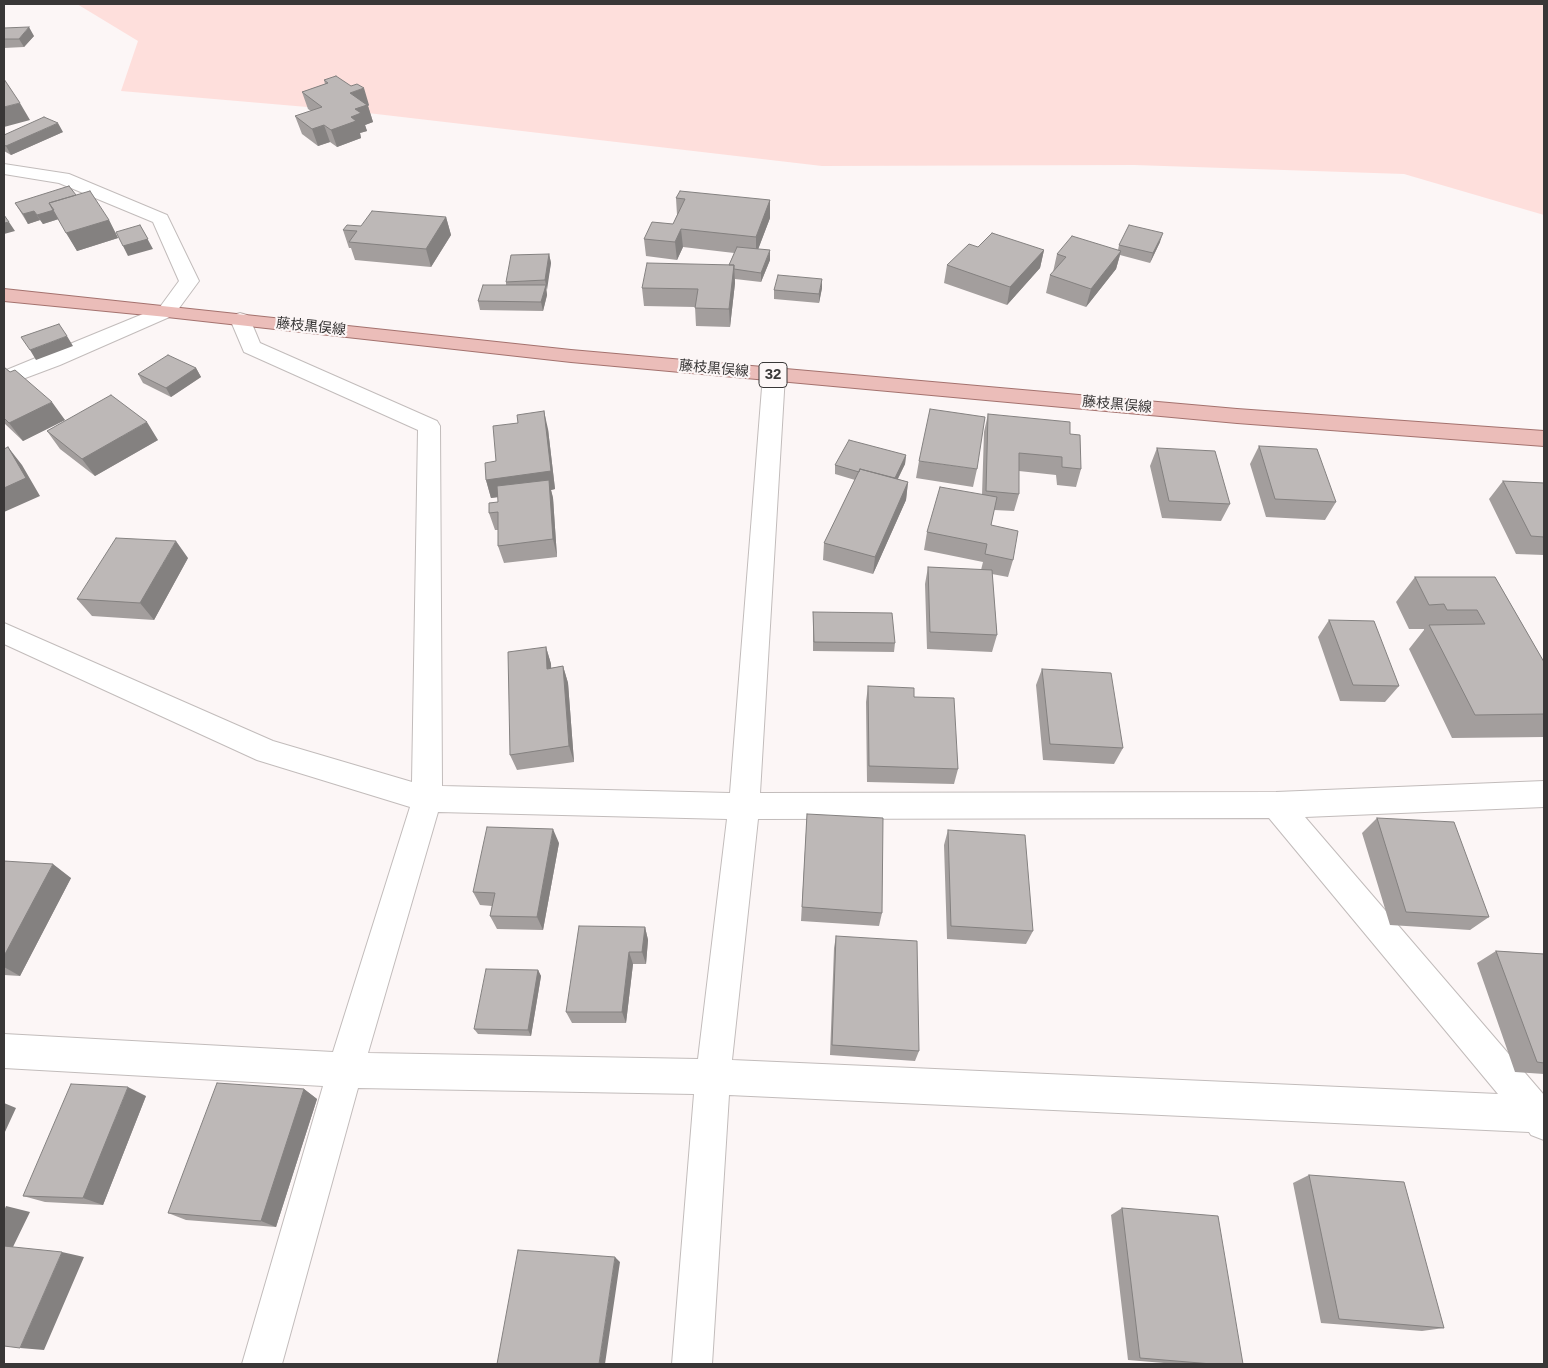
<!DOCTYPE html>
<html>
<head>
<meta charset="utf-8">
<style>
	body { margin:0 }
	#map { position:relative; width:1548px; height:1368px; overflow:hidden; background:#fcf6f6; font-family:Arial,sans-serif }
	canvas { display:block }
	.frame { position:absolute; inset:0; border:5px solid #393737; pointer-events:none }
</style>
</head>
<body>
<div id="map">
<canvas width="1548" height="1368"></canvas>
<div class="frame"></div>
</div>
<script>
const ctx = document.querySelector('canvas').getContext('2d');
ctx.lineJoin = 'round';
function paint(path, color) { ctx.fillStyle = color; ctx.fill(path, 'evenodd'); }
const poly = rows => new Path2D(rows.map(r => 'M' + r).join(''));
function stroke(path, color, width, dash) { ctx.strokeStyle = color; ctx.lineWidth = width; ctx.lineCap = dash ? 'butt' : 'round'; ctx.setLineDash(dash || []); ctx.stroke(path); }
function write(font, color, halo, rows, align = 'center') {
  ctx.font = font + ' Arial,"Noto Sans JP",sans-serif'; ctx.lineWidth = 4.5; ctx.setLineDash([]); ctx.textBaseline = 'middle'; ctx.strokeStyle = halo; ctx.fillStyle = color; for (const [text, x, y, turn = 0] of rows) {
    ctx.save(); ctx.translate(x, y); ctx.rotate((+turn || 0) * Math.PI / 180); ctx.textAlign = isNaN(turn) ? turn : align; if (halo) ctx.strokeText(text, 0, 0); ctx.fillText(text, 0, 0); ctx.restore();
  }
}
paint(poly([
	[77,4,1544,4,1544,215,1404,174,1134,165,822,166,342,110,121,91,138,41]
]), '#fedfdc');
const minor = poly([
	[4,164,69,174,167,215,199,281,174,315,60,365,4,386,4,371,160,307,179,281,153,222,59,183,4,174,4,164],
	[240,313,247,315,250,319,260,343,437,421,440,426,442,786,730,793,763,375,766,370,774,368,782,370,785,375,760,793,1276,792,1544,781,1544,807,1305,817,1544,1095,1544,1140,1531,1135,1529,1132,729,1095,712,1364,672,1364,694,1094,358,1088,282,1364,242,1364,323,1086,4,1068,4,1034,333,1052,410,807,257,760,4,644,4,623,273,741,412,782,418,430,244,352,230,319,233,315,240,313],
	[438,812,727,819,698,1059,368,1053,438,812],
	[1269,818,1498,1094,732,1060,758,819,1269,818]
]);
const major = poly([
	[4,289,571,350,1237,409,1544,431,1544,446,1237,423,571,362,167,317,4,301,4,289]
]);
stroke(minor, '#c2bcbb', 2);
stroke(major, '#a4726e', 2);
paint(minor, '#fff');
paint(major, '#ebbdb9');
paint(poly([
	[4,28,34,36,24,47,4,48],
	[324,80,369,105,368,106,373,122,365,125,367,131,360,133,361,138,337,147,330,142,318,146,302,134,295,116,311,111,308,109,302,92,325,84],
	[4,132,5,134,63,132,11,155,4,151],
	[76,195,109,220,118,238,77,251,59,219,43,224,40,220,28,224,15,203],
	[676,198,770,200,770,218,758,249,770,260,761,282,735,279,735,283,730,327,696,326,695,307,644,306,642,288,729,265,734,253,683,247,677,260,646,256,644,239,673,224,677,215],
	[446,217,451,235,431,267,355,260,351,248,349,248,343,230,361,226],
	[1160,242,1150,263,1120,255,1116,269,1086,307,1046,293,1050,275,1053,272,1057,254,1118,250,1119,245],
	[978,247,1044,250,1040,268,1007,305,944,283,947,265],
	[549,254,551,263,546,290,547,295,543,311,480,310,478,301,506,285,506,282],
	[822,288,819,303,774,299,774,290],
	[4,367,65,420,23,441,4,423],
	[196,368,201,377,171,397,143,383,138,374],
	[988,414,1070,434,1081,469,1076,487,1057,485,1056,475,1019,471,1019,494,1014,511,994,510,991,525,1013,560,1008,577,992,574,997,635,992,652,927,649,925,584,928,567,981,570,983,562,924,550,927,532,982,495,984,432],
	[518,423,548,429,555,489,551,490,553,498,557,557,504,563,498,546,498,530,495,530,489,513,498,502,498,497,491,498,486,480],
	[47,431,158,440,95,476,60,449],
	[1259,446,1336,502,1325,520,1266,517,1250,464],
	[1157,448,1230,504,1221,521,1162,518,1150,466],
	[906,455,905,464,898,479,908,482,906,500,873,574,823,560,824,543,855,480,835,474,835,465],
	[919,461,977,469,973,487,916,478],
	[1503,481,1544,483,1544,555,1516,554,1489,499],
	[188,558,154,620,92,616,77,599],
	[1415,577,1495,577,1544,662,1544,737,1452,738,1409,649,1424,630,1424,629,1409,629,1396,602],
	[813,612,895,643,894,652,813,651],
	[1329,620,1399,686,1385,702,1340,701,1318,637],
	[546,647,551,664,551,668,563,666,568,683,574,762,517,770,510,755],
	[1042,669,1123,748,1114,764,1043,760,1036,685],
	[868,686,914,697,958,769,954,784,867,782,866,702],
	[807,814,882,913,879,926,801,921],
	[1377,818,1489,917,1470,930,1390,925,1362,833],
	[948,830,1033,931,1026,944,947,939,944,845],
	[559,843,543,930,497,929,490,916,492,906,480,905,473,892],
	[4,861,71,878,20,976,4,975],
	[645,927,648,940,646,964,633,964,626,1023,572,1023,566,1012],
	[836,936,919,1051,915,1061,830,1055,834,948],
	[1496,951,1544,954,1544,1074,1515,1072,1477,963],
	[538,970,541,976,531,1036,478,1034,474,1029],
	[304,1089,317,1099,276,1227,186,1220,168,1213],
	[146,1096,103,1205,45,1202,23,1196],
	[1309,1175,1444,1328,1422,1331,1321,1323,1293,1183],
	[1122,1208,1243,1364,1176,1364,1128,1360,1111,1215]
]), '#a39e9d');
paint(poly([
	[29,27,34,36,24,47,19,39],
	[364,88,369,105,368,106,373,122,365,125,367,131,360,133,361,138,337,147,331,130,351,117,350,93],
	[20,103,30,120,4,127,4,107],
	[58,123,63,132,11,155,6,146],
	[324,125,330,142,318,146,312,129],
	[770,200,770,218,756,255,756,237],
	[81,201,86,210,43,224,37,215],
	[34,211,40,220,28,224,23,214],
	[446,217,451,235,431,267,426,249],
	[109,220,118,238,77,251,66,233],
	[9,222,15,231,4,234,4,223],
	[140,225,153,249,128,256,123,246],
	[681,229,683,247,677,260,675,242],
	[1163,233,1160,242,1150,263,1153,253],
	[770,250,770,260,761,282,761,273],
	[1044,250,1040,268,1007,305,1010,287],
	[1121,251,1116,269,1086,307,1091,289],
	[549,254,551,263,547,290,545,280],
	[734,265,735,283,730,327,729,309],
	[822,279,822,288,819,303,819,294],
	[546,285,547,295,543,311,541,302],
	[67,336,73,346,36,360,30,350],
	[196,368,201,377,171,397,166,388],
	[52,402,65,420,23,441,9,423],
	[544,411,548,429,555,489,551,490,553,498,557,557,553,539,549,490,491,498,486,480],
	[147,422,158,440,95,476,82,459],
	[8,447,22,465,40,496,4,512,4,488],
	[906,455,905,464,892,490,893,481],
	[908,482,906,500,873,574,875,557],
	[176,541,188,558,154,620,140,603],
	[546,647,551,664,552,685,547,669],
	[563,666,568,683,574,762,569,746],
	[553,829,559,843,543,930,537,917],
	[53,864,71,878,20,976,4,967,4,956],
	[645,927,648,940,646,964,642,952],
	[629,952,633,964,626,1023,622,1012],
	[538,970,541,976,531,1036,528,1030],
	[128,1087,146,1096,103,1205,83,1198],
	[304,1089,317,1099,276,1227,261,1221],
	[4,1103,16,1108,4,1134],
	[6,1206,30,1212,12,1249,4,1248,4,1211],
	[62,1252,84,1257,44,1350,20,1348],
	[615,1257,620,1262,605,1364,599,1364]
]), '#848180');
const building = poly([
	[29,27,19,39,4,39,4,28,29,27],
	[336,76,351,86,357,84,364,88,350,93,367,105,355,109,361,113,351,117,356,121,331,130,324,125,312,129,295,116,322,107,302,92,328,83,324,80,336,76],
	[4,79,20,103,4,107,4,79],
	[44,117,58,123,6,146,4,145,4,135,44,117],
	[69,186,76,195,49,203,54,210,37,215,34,211,23,214,15,203,69,186],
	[90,191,109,220,66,233,49,203,90,191],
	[680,191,770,200,756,237,681,229,675,242,644,239,652,222,673,224,685,199,676,198,680,191],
	[372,211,446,217,426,249,349,242,357,231,343,230,347,225,361,226,372,211],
	[4,215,9,222,4,223,4,215],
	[140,225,148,239,123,246,116,232,140,225],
	[1129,225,1163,233,1153,253,1119,245,1129,225],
	[992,233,1044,250,1010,287,947,265,969,244,978,247,992,233],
	[1072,236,1121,251,1091,289,1050,275,1066,257,1057,254,1072,236],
	[737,247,770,250,761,273,734,269,734,265,729,265,737,247],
	[549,254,545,280,506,282,511,255,549,254],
	[647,263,734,265,729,309,695,308,698,289,642,288,647,263],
	[778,275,822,279,819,294,774,290,778,275],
	[483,285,546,285,541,302,478,301,483,285],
	[59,324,67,336,30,350,21,337,59,324],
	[168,355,196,368,166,388,138,374,168,355],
	[4,367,10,372,15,370,52,402,9,423,4,418,4,367],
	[111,395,147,422,82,459,47,431,111,395],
	[930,409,985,417,977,469,919,461,930,409],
	[544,411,551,471,486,480,485,463,496,461,493,426,518,423,517,415,544,411],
	[988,414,1070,422,1070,434,1080,435,1081,469,1062,467,1062,457,1019,453,1019,494,986,491,988,414],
	[849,440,906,455,895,478,860,469,859,472,835,465,849,440],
	[1259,446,1317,449,1336,502,1275,499,1259,446],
	[8,447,26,478,4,488,4,449,8,447],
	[1157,448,1215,451,1230,504,1169,501,1157,448],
	[860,469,908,482,875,557,824,543,860,469],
	[549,480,553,539,498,546,498,512,489,513,489,503,498,502,497,486,549,480],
	[1503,481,1544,483,1544,537,1531,536,1503,481],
	[940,487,997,497,991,525,1018,531,1013,560,985,554,987,544,927,532,940,487],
	[116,538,176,541,140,603,77,599,116,538],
	[928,567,992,570,997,635,930,632,928,567],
	[1415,577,1495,577,1544,662,1544,714,1475,715,1429,625,1485,624,1477,610,1447,610,1444,604,1429,605,1415,577],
	[813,612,892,613,895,643,814,642,813,612],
	[1329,620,1374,621,1399,686,1353,685,1329,620],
	[546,647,547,669,563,666,569,746,510,755,508,652,546,647],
	[1042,669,1111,673,1123,748,1050,744,1042,669],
	[868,686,914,688,914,697,954,698,958,769,869,766,868,686],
	[807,814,883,818,882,913,802,907,807,814],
	[1377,818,1454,822,1489,917,1406,912,1377,818],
	[487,827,553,829,537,917,490,916,495,893,473,892,487,827],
	[948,830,1025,835,1033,931,951,926,948,830],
	[4,861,53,864,4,956,4,861],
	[579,926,645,927,642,952,629,952,622,1012,566,1012,579,926],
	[836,936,917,941,919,1051,832,1045,836,936],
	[1496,951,1544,954,1544,1063,1537,1062,1496,951],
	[486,969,538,970,528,1030,474,1029,486,969],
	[217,1083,304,1089,261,1221,168,1213,217,1083],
	[71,1084,128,1087,83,1198,23,1196,71,1084],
	[1309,1175,1404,1182,1444,1328,1339,1319,1309,1175],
	[1122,1208,1218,1216,1243,1364,1212,1364,1140,1358,1122,1208],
	[4,1246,62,1252,20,1348,4,1346,4,1246],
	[518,1250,615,1257,599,1364,497,1364,518,1250]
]);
paint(building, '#bdb8b7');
stroke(building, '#848180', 1);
write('14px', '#393737', '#fcf6f6', [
	["藤枝黒俣線",311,327,6],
	["藤枝黒俣線",714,369,5],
	["藤枝黒俣線",1117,405,5]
]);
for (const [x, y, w] of [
	[773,375,28]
]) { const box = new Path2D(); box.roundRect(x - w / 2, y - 12.5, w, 25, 4); ctx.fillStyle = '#fcf6f6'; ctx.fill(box); stroke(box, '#393737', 1); }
write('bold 15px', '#393737', null, [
	["32",773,375]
]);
</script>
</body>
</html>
